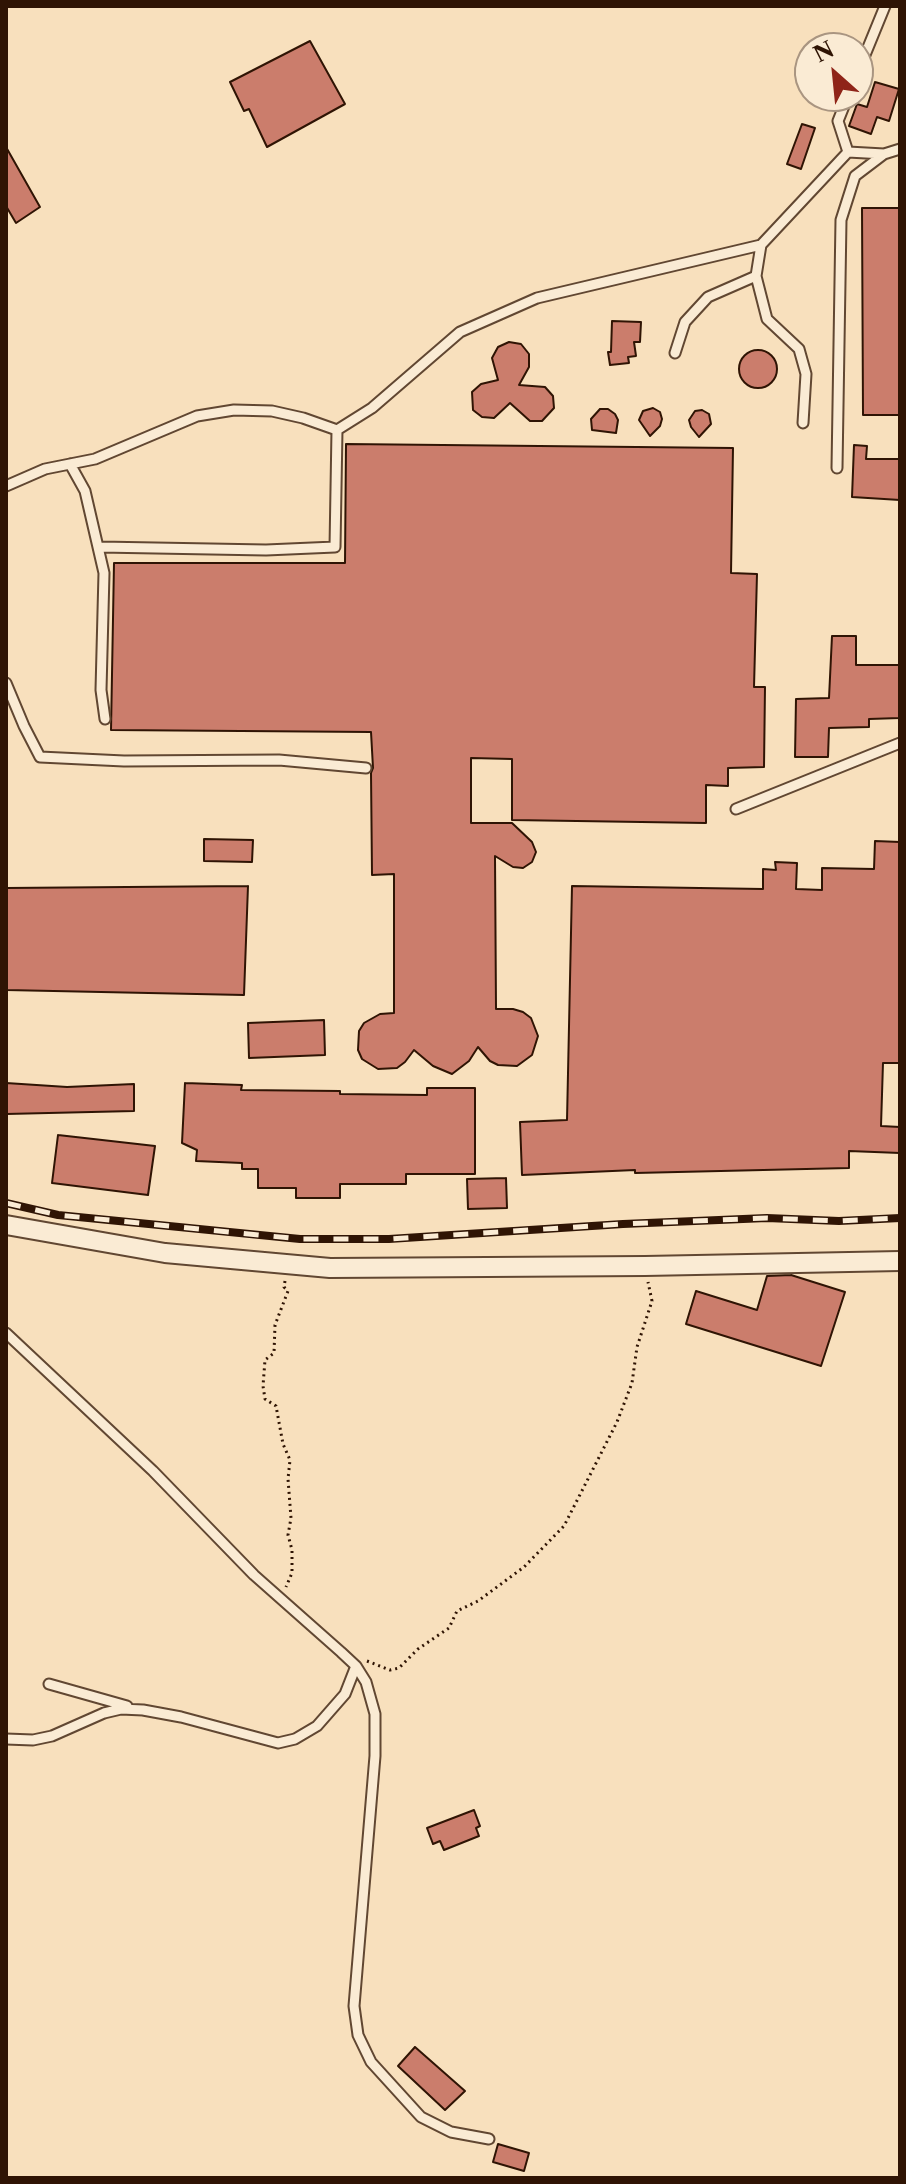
<!DOCTYPE html>
<html>
<head>
<meta charset="utf-8">
<style>
	body { margin:0 }
	#map { position:relative; width:906px; height:2184px; overflow:hidden; background:#f8e0bd; font-family:"Libre Caslon Text",serif }
	canvas { display:block }
	.frame { position:absolute; inset:0; border:8px solid #2f1404; pointer-events:none }
	.north { position:absolute; left:794px; top:32px; width:80px; height:80px; box-sizing:border-box; background:#faebd4; border:2px solid #a99581; border-radius:50%; rotate:333deg; font-size:22px; font-weight:700; line-height:32px; text-align:center; color:#2f1404 }
	.north::after { content:''; display:block; margin:auto; width:28px; height:36px; background:#8f2418; clip-path:polygon(50% 0,100% 100%,50% 72%,0 100%) }
</style>
</head>
<body>
<div id="map">
<canvas width="906" height="2184"></canvas>
<div class="frame"></div>
<div class="north">N</div>
</div>
<script>
const ctx = document.querySelector('canvas').getContext('2d');
ctx.lineJoin = 'round';
function paint(path, color) { ctx.fillStyle = color; ctx.fill(path, 'evenodd'); }
const poly = rows => new Path2D(rows.map(r => 'M' + r).join(''));
function stroke(path, color, width, dash) { ctx.strokeStyle = color; ctx.lineWidth = width; ctx.lineCap = dash ? 'butt' : 'round'; ctx.setLineDash(dash || []); ctx.stroke(path); }
const building = poly([
	[310,41,345,104,267,147,249,109,244,111,230,82,310,41],
	[875,82,899,89,889,121,877,117,871,134,849,126,857,104,867,107,875,82],
	[802,124,815,128,801,169,787,164,802,124],
	[6,147,40,207,16,223,6,206,6,147],
	[862,208,900,208,900,415,863,415,862,208],
	[612,321,641,322,640,342,634,342,636,356,628,357,629,363,610,365,608,352,611,352,612,321],
	[509,342,521,344,529,354,529,367,519,385,545,387,553,396,554,408,542,421,530,421,510,403,494,418,482,417,473,410,472,392,481,384,498,380,492,358,498,347,509,342],
	'739 369a19 19 0 1 1 38 0a19 19 0 1 1-38 0Z',
	[653,408,660,412,662,419,660,426,650,436,639,420,643,411,653,408],
	[600,409,608,409,615,414,618,420,616,433,592,430,591,419,600,409],
	[702,410,709,414,711,424,699,437,691,427,689,420,695,411,702,410],
	[346,444,733,448,731,573,757,574,754,687,765,687,764,767,728,768,728,786,706,785,706,823,512,820,512,759,471,758,471,823,512,823,532,842,536,852,532,862,523,868,513,867,495,856,496,1009,513,1009,523,1012,531,1018,538,1036,532,1055,517,1066,498,1065,490,1061,478,1047,469,1061,452,1074,433,1066,414,1050,405,1062,397,1068,378,1069,362,1059,358,1050,359,1031,364,1023,380,1014,394,1013,394,874,372,875,371,773,373,768,371,732,111,730,114,563,345,563,346,444],
	[854,445,867,446,866,459,900,459,900,500,852,497,854,445],
	[832,636,856,636,856,665,900,665,900,718,869,719,869,727,829,728,828,757,795,757,796,699,829,698,832,636],
	[204,839,253,840,252,862,204,861,204,839],
	[875,841,900,842,900,1063,883,1063,881,1126,900,1127,900,1153,849,1151,849,1168,635,1173,635,1170,522,1175,520,1122,567,1120,572,886,763,889,763,869,776,870,775,862,797,863,796,889,822,890,822,868,874,869,875,841],
	[248,886,244,995,6,990,6,888,248,886],
	[324,1020,325,1055,249,1058,248,1023,324,1020],
	[6,1083,67,1087,134,1084,134,1111,6,1114,6,1083],
	[185,1083,242,1085,241,1090,340,1091,340,1094,427,1095,427,1088,475,1088,475,1174,406,1174,406,1184,340,1184,340,1198,296,1198,296,1188,258,1188,258,1169,242,1169,242,1163,196,1161,197,1150,182,1143,185,1083],
	[58,1135,155,1146,148,1195,52,1183,58,1135],
	[506,1178,507,1208,468,1209,467,1179,506,1178],
	[791,1275,845,1292,821,1366,686,1324,696,1291,757,1310,767,1276,791,1275],
	[474,1810,480,1826,476,1828,479,1836,444,1850,440,1841,433,1844,427,1828,474,1810],
	[415,2047,465,2091,445,2110,398,2066,415,2047],
	[498,2144,529,2153,524,2171,493,2162,498,2144]
]);
paint(building, '#cb7d6c');
stroke(building, '#2f1404', 2);
const lane = poly([
	[858,72,885,6],
	[848,152,838,121,848,96],
	[884,154,900,149],
	[761,245,848,152,884,154,855,176,841,220,837,468],
	[756,276,767,319,799,349,806,374,803,423],
	[337,430,372,408,460,332,537,298,761,245,756,276,708,297,685,322,675,353],
	[70,464,85,491,104,573,101,690,105,719],
	[6,486,45,469,95,459,197,416,234,410,272,411,303,418,337,430,335,547,266,550,100,547],
	[6,683,24,726,40,757,124,761,279,760,366,768],
	[736,809,900,743],
	[6,1333,153,1471,254,1575,341,1652,356,1666,366,1682,375,1714,375,1756,354,2006,358,2035,371,2062,421,2117,451,2132,489,2139],
	[49,1684,127,1706],
	[6,1739,33,1740,52,1736,104,1713,121,1709,143,1710,181,1717,278,1743,295,1739,317,1726,345,1694,356,1666]
]);
const street = poly([
	[6,1225,165,1253,330,1268,645,1266,900,1261]
]);
stroke(lane, '#614732', 13);
stroke(street, '#614732', 22);
stroke(poly([
	[285,1281,284,1287,288,1291,275,1325,274,1353,265,1360,263,1386,265,1399,276,1406,283,1444,290,1460,288,1479,291,1518,288,1535,292,1550,292,1573,286,1587],
	[367,1661,390,1670,399,1668,418,1649,449,1628,457,1611,478,1601,524,1567,564,1526,617,1422,632,1383,637,1347,652,1301,648,1282]
]), '#2f1404', 3, [2, 4]);
stroke(lane, '#faebd4', 9);
stroke(street, '#faebd4', 18);
const rail = poly([
	[6,1203,58,1215,300,1239,389,1239,623,1224,767,1218,839,1221,900,1218]
]);
stroke(rail, '#2f1404', 8);
stroke(rail, '#faebd4', 5, [15]);
</script>
</body>
</html>
